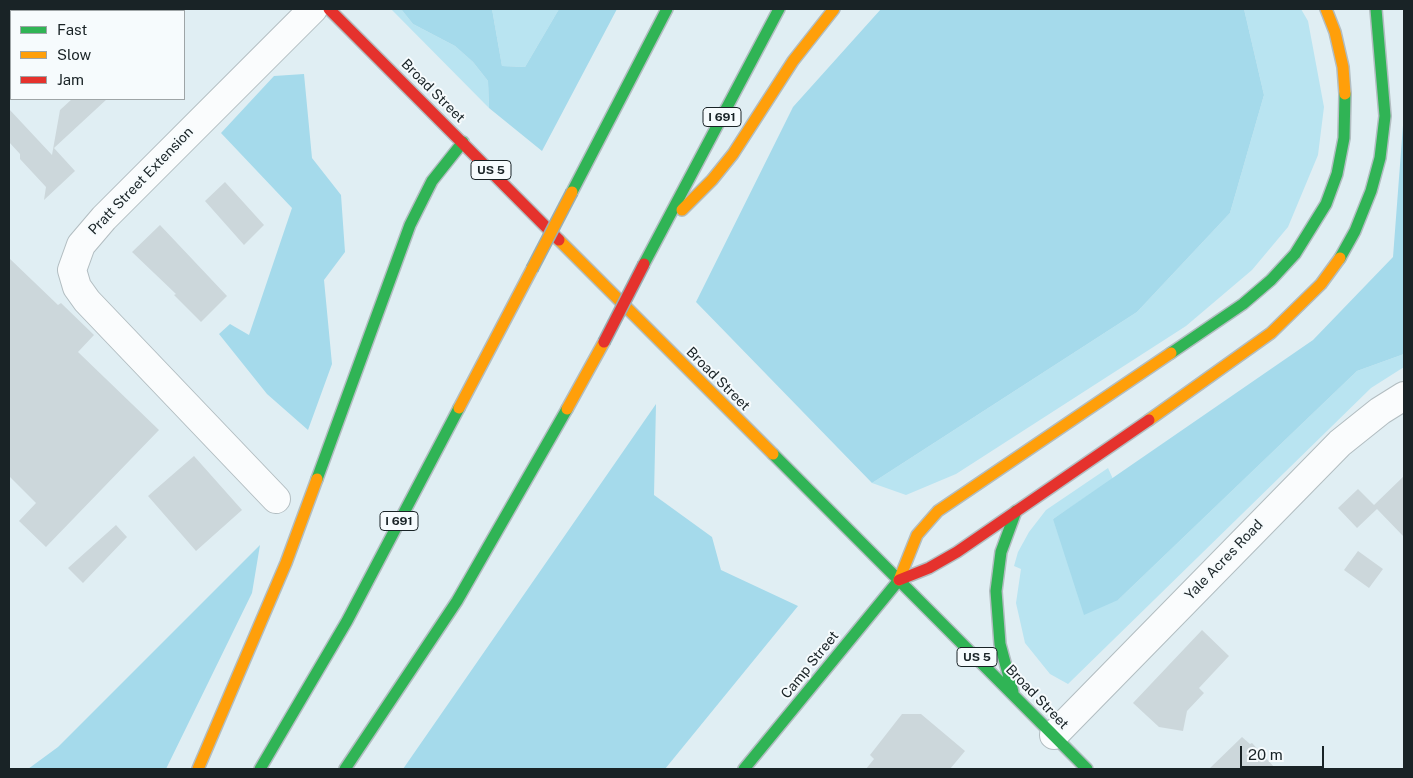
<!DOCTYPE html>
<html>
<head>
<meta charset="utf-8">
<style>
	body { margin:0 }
	#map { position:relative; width:1413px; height:778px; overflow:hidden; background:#e0eef3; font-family:"Public Sans",sans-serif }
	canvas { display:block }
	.frame { position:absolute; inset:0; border:10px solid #192326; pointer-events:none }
	.legend { position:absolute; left:10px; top:10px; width:175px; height:90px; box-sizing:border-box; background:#f6fbfd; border:1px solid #9ea5a7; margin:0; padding:6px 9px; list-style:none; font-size:15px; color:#192326 }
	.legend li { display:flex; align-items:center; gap:10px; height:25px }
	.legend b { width:25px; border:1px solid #9ea5a7 }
	.scale { position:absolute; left:1240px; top:746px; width:84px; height:22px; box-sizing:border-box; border:2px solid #192326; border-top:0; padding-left:6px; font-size:15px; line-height:18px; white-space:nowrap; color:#192326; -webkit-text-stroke:4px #f6fbfd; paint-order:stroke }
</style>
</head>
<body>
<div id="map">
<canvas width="1413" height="778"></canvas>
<div class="frame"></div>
<ul class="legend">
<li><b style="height:6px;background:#30b455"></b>Fast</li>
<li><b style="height:6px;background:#ff9f0a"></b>Slow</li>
<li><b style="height:6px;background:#e5322d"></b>Jam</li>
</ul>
<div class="scale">20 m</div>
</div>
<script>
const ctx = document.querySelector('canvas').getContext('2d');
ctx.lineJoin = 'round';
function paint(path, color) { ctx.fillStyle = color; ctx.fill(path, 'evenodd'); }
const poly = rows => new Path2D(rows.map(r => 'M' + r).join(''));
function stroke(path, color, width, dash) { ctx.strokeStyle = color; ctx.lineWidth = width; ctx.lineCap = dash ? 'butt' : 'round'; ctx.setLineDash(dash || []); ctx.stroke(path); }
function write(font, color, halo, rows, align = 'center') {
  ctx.font = font + ' "Public Sans",sans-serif'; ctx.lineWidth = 4; ctx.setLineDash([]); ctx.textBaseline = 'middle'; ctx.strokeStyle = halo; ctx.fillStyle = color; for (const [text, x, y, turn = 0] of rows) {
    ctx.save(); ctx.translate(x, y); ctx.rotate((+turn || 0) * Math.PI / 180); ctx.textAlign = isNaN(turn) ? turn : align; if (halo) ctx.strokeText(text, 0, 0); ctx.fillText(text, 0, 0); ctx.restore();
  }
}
paint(poly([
	[391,9,401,9,413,24,455,46,473,62,488,81,489,108],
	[492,9,559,9,525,67,502,66],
	[1244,9,1301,9,1308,21,1324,107,1318,155,1288,227,1252,270,1186,326,956,474,906,495,872,483,1137,312,1230,213,1264,95],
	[1404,354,1404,367,1371,388,1068,684,1050,674,1025,643,1016,603,1021,569,1014,566,1018,552,1029,532,1046,510,1108,468,1113,479,1053,519,1118,600,1357,371]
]), '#b9e4f1');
paint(poly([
	[401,9,492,9,502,66,525,67,559,9,617,9,542,151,489,108,488,81,473,62,455,46,413,24],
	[881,9,1244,9,1264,95,1230,213,1137,312,872,483,696,302,793,107],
	[304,74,312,158,341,195,345,252,324,280,332,364,308,430,267,394,219,334,230,324,249,335,292,208,221,133,274,76],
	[1404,112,1404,354,1357,371,1118,600,1084,615,1053,519,1313,340,1393,257],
	[656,404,654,495,712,537,721,570,798,606,665,769,403,769],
	[260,545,252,593,166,769,28,769,58,747]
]), '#a5daeb');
paint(poly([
	[72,99,107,99,54,148,75,171,44,200,46,187,20,159,20,154,9,142,9,109,52,155,60,110],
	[225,182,264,225,244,245,205,201],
	[160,225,227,296,201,322,174,295,176,294,132,252],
	[9,258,58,305,61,303,94,335,78,352,159,430,46,547,19,521,36,503,9,476],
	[194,456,242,510,196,551,148,496],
	[1404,476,1404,537,1377,509,1357,528,1338,508,1358,489,1374,505],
	[116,525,127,537,83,583,68,568],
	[1358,551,1383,569,1369,588,1344,570],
	[1202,630,1229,656,1199,688,1204,693,1187,711,1183,731,1159,727,1133,703],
	[902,714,921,714,965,751,950,769,866,769,874,759,870,755],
	[1242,737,1250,744,1252,743,1276,769,1209,769]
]), '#ccd7db');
const street = poly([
	[276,499,87,301,77,287,72,270,81,245,104,218,313,9],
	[1054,735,1340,443,1380,411,1404,396]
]);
const fast = poly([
	[572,192,667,9],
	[1340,258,1355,231,1371,191,1380,158,1385,116,1376,9],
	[644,264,779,9],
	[1171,353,1243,304,1271,280,1295,254,1326,204,1337,174,1344,138,1345,94],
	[773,454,1087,769],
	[317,479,410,225,432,181,463,142],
	[1013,692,1000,644,996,591,1001,552,1016,511],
	[260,769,347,621,459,408],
	[345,769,457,601,567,409],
	[744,769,899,580]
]);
const slow = poly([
	[1326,9,1335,32,1343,67,1345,94],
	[682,210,712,180,733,154,793,61,834,9],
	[559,240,773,454],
	[459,408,532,269],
	[567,409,604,342],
	[1149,420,1271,333,1321,284,1340,258],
	[899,580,917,535,938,511,1171,353],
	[198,769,286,563,317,479]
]);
const jam = poly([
	[329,9,559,240],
	[899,580,929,568,957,552,1149,420]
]);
stroke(street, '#b2bdc1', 30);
stroke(fast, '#b2bdc1', 14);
stroke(slow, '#b2bdc1', 14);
stroke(jam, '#b2bdc1', 14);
stroke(street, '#fafcfd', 28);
stroke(fast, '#30b455', 11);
stroke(slow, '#ff9f0a', 11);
stroke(jam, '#e5322d', 11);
const slowBridge = poly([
	[532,269,572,192]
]);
const jamBridge = poly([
	[604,342,644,264]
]);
stroke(slowBridge, '#9aaeb4', 14, []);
stroke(jamBridge, '#9aaeb4', 14, []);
stroke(slowBridge, '#ff9f0a', 11);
stroke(jamBridge, '#e5322d', 11);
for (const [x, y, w] of [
	[722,117,38],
	[491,170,40],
	[399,521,38],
	[977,657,40]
]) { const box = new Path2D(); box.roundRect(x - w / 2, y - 9.5, w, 19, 4); ctx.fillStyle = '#f6fbfd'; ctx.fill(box); stroke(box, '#192326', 1); }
write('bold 12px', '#192326', null, [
	["I 691",722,117],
	["US 5",491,170],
	["I 691",399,521],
	["US 5",977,657]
]);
write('14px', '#192326', '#f6fbfd', [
	["Broad Street",433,91,45],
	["Pratt Street Extension",141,181,-46],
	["Broad Street",718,379,45],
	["Yale Acres Road",1224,560,-46],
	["Camp Street",810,665,-51],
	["Broad Street",1037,697,46]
]);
</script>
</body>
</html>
